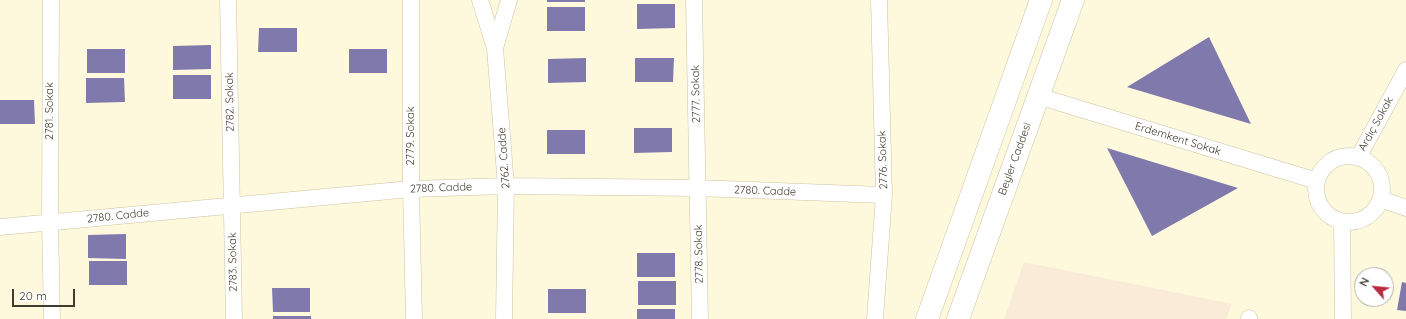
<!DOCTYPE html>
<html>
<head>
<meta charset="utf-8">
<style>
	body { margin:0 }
	#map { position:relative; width:1406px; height:319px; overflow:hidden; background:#fef8dc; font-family:Quicksand,sans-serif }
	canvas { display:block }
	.north { position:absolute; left:1354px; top:267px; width:40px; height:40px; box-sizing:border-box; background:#fff; border:1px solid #b3b1ac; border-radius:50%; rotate:297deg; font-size:11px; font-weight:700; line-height:16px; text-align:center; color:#403d2f }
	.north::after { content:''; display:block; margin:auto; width:14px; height:18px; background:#bb2a3f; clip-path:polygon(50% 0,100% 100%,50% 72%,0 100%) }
	.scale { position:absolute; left:12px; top:289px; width:63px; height:18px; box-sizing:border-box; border:2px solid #403d2f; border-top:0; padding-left:5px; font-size:12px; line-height:14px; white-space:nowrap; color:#403d2f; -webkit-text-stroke:3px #fff; paint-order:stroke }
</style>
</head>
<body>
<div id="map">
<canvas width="1406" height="319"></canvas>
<div class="north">N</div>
<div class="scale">20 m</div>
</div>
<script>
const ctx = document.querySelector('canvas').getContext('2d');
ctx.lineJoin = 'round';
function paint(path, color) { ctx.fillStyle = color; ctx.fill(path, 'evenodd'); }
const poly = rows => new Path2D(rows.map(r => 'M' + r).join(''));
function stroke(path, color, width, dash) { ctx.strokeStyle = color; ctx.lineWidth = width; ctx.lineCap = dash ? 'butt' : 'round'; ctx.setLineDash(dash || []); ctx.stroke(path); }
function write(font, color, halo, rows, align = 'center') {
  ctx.font = font + ' Quicksand,sans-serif'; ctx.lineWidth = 4; ctx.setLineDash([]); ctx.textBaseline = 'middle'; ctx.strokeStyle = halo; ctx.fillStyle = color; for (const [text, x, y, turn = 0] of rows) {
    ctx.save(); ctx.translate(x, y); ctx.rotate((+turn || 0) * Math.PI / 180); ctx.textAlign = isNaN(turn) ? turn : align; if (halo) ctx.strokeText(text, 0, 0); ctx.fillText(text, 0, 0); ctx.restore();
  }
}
paint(poly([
	[1024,262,1232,304,1226,319,1004,319]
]), '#f9ebd8');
paint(poly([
	[547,0,585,0,585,2,547,2],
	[637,4,675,4,675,28,637,29],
	[547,7,585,7,585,31,547,31],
	[259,28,297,28,297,52,258,52],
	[1209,37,1251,124,1127,87],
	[211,45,211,69,173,70,173,46],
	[87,49,125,49,125,73,87,73],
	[349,49,387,49,387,73,349,73],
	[586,58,586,82,548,83,548,59],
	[635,58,674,58,673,82,635,82],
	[173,75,211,75,211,99,173,99],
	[86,78,124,78,125,102,86,103],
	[0,100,34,100,35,124,0,124],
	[634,128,672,128,672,152,634,153],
	[547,130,585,130,585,154,547,154],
	[1107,148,1238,188,1152,236],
	[126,234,126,259,88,258,88,235],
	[637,253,675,253,675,277,637,277],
	[89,261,127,261,127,285,89,285],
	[638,281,676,281,676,305,638,305],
	[1402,282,1406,283,1406,311,1397,310],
	[272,288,310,288,310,312,273,312],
	[548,289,586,289,586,313,548,313],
	[637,309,675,309,675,319,637,319],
	[273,316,311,316,311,319,273,319]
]), '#807aac');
const minor = poly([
	[51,0,50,222,52,319],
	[228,0,234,319],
	[411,0,411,189,414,319],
	[480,0,495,48,506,186,504,319],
	[694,0,700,319],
	[495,48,509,0],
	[1038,96,1317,181],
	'1316 189a33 33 0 1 1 66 0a33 33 0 1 1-66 0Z',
	[1358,158,1406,70],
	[1381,199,1406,208],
	[1342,222,1343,319],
	[0,227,411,189,506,186,697,188,884,195],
	[875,319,884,195,879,0],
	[1249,319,1249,318]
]);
const secondary = poly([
	[927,319,1041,0],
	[958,319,1073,0]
]);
stroke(minor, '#ccc4a3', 17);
stroke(secondary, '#ccc4a3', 23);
stroke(minor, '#fff', 16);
stroke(secondary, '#fff', 22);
write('11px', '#403d2f', '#fff', [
	["2777. Sokak",696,94,-91],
	["2782. Sokak",230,102,-91],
	["2781. Sokak",50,111,-90],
	["Ardıç Sokak",1376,124,-61],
	["2779. Sokak",411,136,-90],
	["Erdemkent Sokak",1178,139,17],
	["2762. Cadde",504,158,-94],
	["Beyler Caddesi",1015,159,-70],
	["2776. Sokak",883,160,-92],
	["2780. Cadde",441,188,-2],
	["2780. Cadde",765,191,2],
	["2780. Cadde",118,216,-6],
	["2778. Sokak",699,254,-91],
	["2783. Sokak",233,262,-91]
]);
</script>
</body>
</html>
